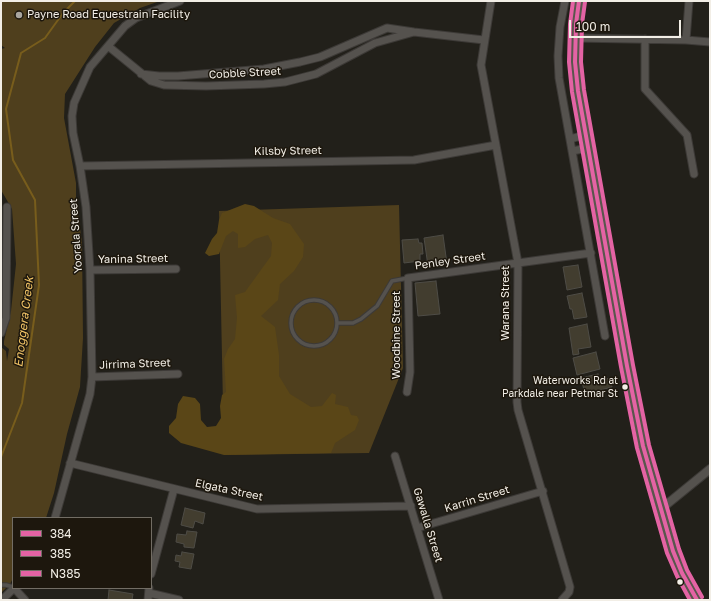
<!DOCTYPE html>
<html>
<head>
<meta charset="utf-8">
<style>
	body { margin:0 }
	#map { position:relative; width:711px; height:601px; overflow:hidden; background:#22201a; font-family:"Golos Text",sans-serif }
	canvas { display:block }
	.frame { position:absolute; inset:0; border:2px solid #f2eee6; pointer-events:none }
	.legend { position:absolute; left:12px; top:517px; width:140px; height:72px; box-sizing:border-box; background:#1d170d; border:1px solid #726d64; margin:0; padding:5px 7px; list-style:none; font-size:12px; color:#f2eee6 }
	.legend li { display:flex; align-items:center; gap:8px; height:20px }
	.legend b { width:20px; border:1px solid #726d64 }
	.scale { position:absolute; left:569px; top:20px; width:112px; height:18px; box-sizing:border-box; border:2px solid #f2eee6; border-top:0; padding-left:5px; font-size:12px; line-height:14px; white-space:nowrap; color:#f2eee6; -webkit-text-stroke:3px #1d170d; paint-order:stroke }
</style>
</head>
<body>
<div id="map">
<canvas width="711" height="601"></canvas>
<div class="frame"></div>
<ul class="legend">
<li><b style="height:5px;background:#e463a4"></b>384</li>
<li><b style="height:5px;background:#e463a4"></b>385</li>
<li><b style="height:5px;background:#e463a4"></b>N385</li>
</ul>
<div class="scale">100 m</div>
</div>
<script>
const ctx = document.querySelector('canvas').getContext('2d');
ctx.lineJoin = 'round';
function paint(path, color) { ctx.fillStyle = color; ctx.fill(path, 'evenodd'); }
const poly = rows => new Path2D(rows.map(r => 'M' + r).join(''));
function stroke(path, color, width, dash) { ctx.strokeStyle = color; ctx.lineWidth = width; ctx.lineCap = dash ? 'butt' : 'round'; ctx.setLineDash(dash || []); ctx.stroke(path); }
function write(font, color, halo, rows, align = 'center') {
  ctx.font = font + ' "Golos Text",sans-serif'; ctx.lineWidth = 3; ctx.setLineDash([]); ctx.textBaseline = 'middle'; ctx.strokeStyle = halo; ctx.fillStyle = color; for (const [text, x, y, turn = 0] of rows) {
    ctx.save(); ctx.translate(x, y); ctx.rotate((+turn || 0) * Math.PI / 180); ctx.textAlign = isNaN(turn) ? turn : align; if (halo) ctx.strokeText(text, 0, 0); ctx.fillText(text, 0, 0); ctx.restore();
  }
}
paint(poly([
	[1,1,160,1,140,8,114,23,95,47,65,94,64,118,76,183,76,200,82,243,83,338,80,387,67,434,54,493,46,518,13,518,13,578,10,584,1,593,1,347,6,351,7,361,9,349,4,345,4,341,11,311,16,264,12,209,1,190,1,49,5,48,1,45],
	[399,205,403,368,369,453,224,455,219,211]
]), '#4f3f1d');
paint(poly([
	[245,204,254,206,273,218,290,224,304,244,303,257,294,271,280,284,278,300,261,316,275,327,279,355,279,376,290,394,311,407,322,406,332,393,336,395,335,404,348,407,351,415,357,416,359,420,355,430,335,443,331,453,224,455,181,443,169,433,169,426,176,418,178,404,183,396,195,398,200,404,201,420,207,427,216,426,221,418,220,406,222,395,226,392,224,359,228,349,235,339,237,318,235,295,245,292,271,256,272,243,268,235,255,239,245,247,238,248,238,234,233,231,226,236,219,254,209,256,205,253,212,239,217,233,219,220,222,213]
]), '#5a4617');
stroke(poly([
	[1,457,22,403,39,285,35,200,13,160,6,109,21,53,45,38,63,13,75,1]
]), '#785d1c', 2);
const building = poly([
	[443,235,447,264,428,266,424,238,443,235],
	[418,239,419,243,422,243,423,254,420,254,420,261,404,263,402,240,418,239],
	[578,265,582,287,567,290,563,267,578,265],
	[436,281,440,314,418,316,415,283,436,281],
	[582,293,587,317,574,319,572,309,570,309,567,296,582,293],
	[587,324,591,347,578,349,579,354,573,355,569,328,587,324],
	[596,352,600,369,577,375,573,358,596,352],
	[598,374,599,381,610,378,612,387,585,394,581,378,598,374],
	[185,508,205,513,203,524,195,521,193,528,181,525,185,508],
	[187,531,197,532,194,548,184,547,184,544,176,542,177,534,186,535,187,531],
	[182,552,194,554,191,569,179,567,180,562,175,561,176,555,181,556,182,552],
	[109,590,133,594,132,600,108,600,109,590]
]);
paint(building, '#423d2f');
stroke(building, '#4e4c46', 1);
const service = poly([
	'291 323a23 23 0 1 1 46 0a23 23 0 1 1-46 0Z',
	[337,323,353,323,361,319,377,306,392,281,408,278],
	[1,585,6,585,13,587]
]);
const minor = poly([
	[491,1,481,65,518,263,517,402,518,410,570,587,569,592,562,600],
	[565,1,560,27,558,56,559,78,605,336],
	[575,38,686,40,710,42],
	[645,39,645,89,687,135,694,174],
	[686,40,689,1],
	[108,46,151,81,164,85,206,86,264,84,285,82,316,74,375,43,414,32],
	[141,74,159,76,178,76,264,69,300,62,320,57,387,28,414,32,484,40],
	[570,139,585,135],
	[572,151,588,148],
	[80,166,414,160,496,145],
	[90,270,176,269],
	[1,333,6,318,7,207],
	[92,377,178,374],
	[407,392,410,372,408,278,591,253],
	[395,456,439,600],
	[70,463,257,509,411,506],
	[55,518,90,394,92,377,90,270,86,207,80,166,73,133,72,116,74,103,90,67,125,26,136,18,180,1],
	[417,528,543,491],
	[151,574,174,489],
	[14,588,25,600],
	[149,593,179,600],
	[2,600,14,588],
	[148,600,149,588]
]);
const tertiary = poly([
	[661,509,710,469]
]);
const secondary = poly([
	[579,1,576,24,575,62,578,91,627,366,643,446,673,551,682,573,697,600]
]);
stroke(service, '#3d3a37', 5.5);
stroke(minor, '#3d3a37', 9);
stroke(tertiary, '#3d3a37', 10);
stroke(secondary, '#3d3a37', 11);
stroke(service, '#55524e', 3.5);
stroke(minor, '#55524e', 7);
stroke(tertiary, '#55524e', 8);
stroke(secondary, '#5a564d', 9);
stroke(poly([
	[579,1,576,24,575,62,578,91,627,366,643,446,673,551,682,573,697,600]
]), '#e463a4', 4);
stroke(poly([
	[573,1,570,24,569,62,572,92,621,367,637,448,667,553,677,576,690,600]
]), '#e463a4', 4);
stroke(poly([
	[585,2,582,24,581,62,584,90,633,365,649,445,679,549,687,570,702,597]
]), '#e463a4', 4);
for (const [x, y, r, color] of [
	[19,15,4,"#a9a69f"],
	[625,387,3.5,"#f2eee6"],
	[680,582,3.5,"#f2eee6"]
]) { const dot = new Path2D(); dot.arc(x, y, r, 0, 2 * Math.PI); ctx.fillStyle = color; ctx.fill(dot); stroke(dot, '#1d170d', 1.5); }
write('10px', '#f2eee6', '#1d170d', [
	["Waterworks Rd at",618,381],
	["Parkdale near Petmar St",618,394]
], 'right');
write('11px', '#f2eee6', '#1d170d', [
	["Payne Road Equestrain Facility",27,15]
], 'left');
write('11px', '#f2eee6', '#1d170d', [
	["Cobble Street",245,73,-3],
	["Kilsby Street",288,151,-1],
	["Yoorala Street",76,236,-94],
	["Yanina Street",133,259,-1],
	["Penley Street",450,261,-8],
	["Warana Street",506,303,-90],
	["Woodbine Street",397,335,-90],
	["Jirrima Street",135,364,-2],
	["Elgata Street",229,490,12],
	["Karrin Street",477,499,-17],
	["Gawalla Street",428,525,73]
]);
write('italic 12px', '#f2c466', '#1d170d', [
	["Enoggera Creek",24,322,-83]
]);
</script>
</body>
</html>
